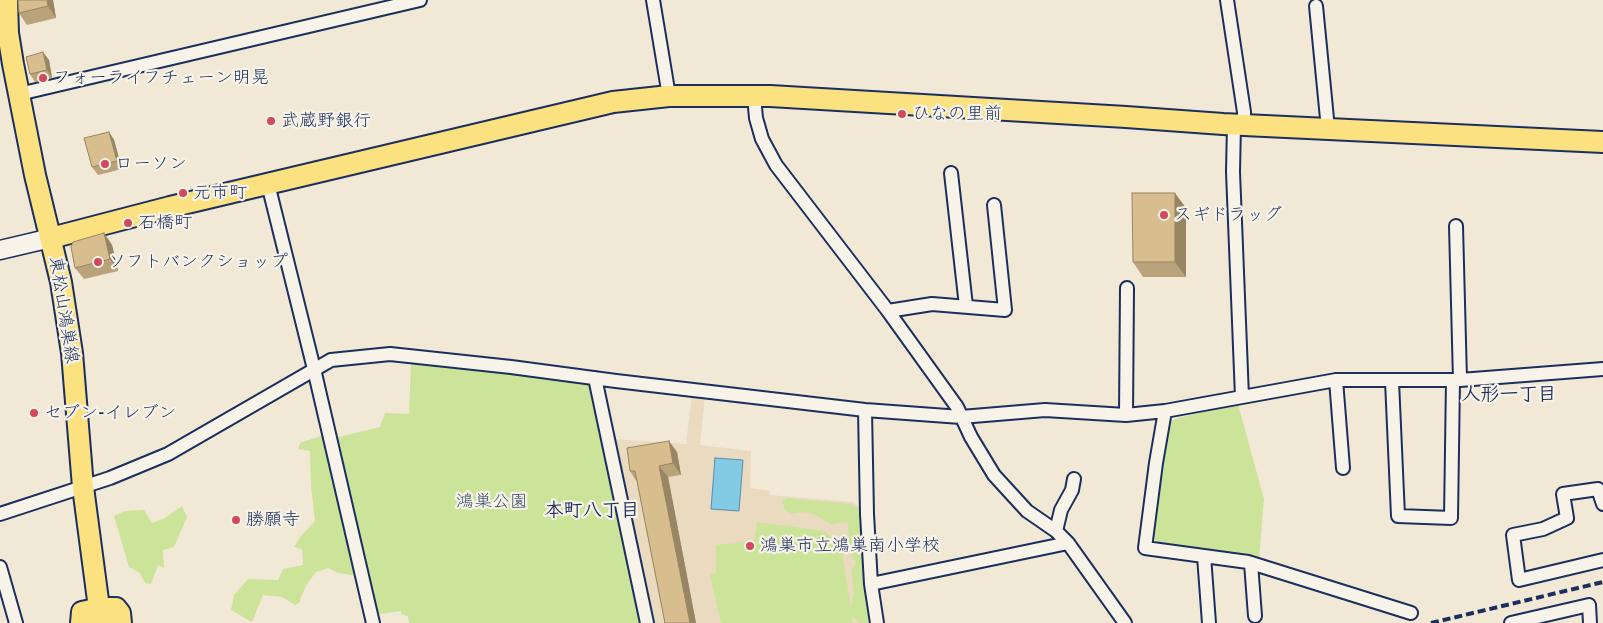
<!DOCTYPE html>
<html>
<head>
<meta charset="utf-8">
<style>
	body { margin:0 }
	canvas { display:block; background:#f1e8d6 }
</style>
</head>
<body>
<canvas width="1603" height="623"></canvas>
<script>
const ctx = document.querySelector('canvas').getContext('2d');
ctx.lineJoin = 'round';
function paint(path, color) { ctx.fillStyle = color; ctx.fill(path, 'evenodd'); }
const poly = rows => new Path2D(rows.map(r => 'M' + r).join(''));
function stroke(path, color, width, dash) { ctx.strokeStyle = color; ctx.lineWidth = width; ctx.lineCap = dash ? 'butt' : 'round'; ctx.setLineDash(dash || []); ctx.stroke(path); }
function write(font, color, halo, rows, align = 'center') {
  ctx.font = font + ' "Balsamiq Sans","Klee One",sans-serif'; ctx.lineWidth = 4.5; ctx.setLineDash([]); ctx.textBaseline = 'middle'; ctx.strokeStyle = halo; ctx.fillStyle = color; for (const [text, x, y, turn = 0] of rows) {
    ctx.save(); ctx.translate(x, y); ctx.rotate((+turn || 0) * Math.PI / 180); ctx.textAlign = isNaN(turn) ? turn : align; if (halo) ctx.strokeText(text, 0, 0); ctx.fillText(text, 0, 0); ctx.restore();
  }
}
paint(poly([
	[692,394,705,396,700,445,751,451,750,488,770,491,770,495,853,502,862,508,876,623,649,623,613,439,686,444]
]), '#eadbc0');
paint(poly([
	[411,364,462,367,587,382,595,398,643,623,409,623,408,616,401,614,401,611,373,615,335,438,380,427,385,413,409,414],
	[1238,404,1264,499,1259,559,1158,543,1154,538,1162,471,1171,421,1178,418],
	[324,435,357,576,338,573,328,568,316,572,307,584,301,597,300,602,295,605,282,597,263,595,252,622,231,610,234,595,248,579,278,580,283,569,303,565,302,549,294,547,301,536,315,521,311,486,310,451,298,449,300,443],
	[787,498,851,504,860,510,864,536,874,623,859,623,852,615,853,623,721,623,710,575,716,572,716,545,754,541,757,522,824,531,841,545,851,608,854,593,851,571,856,562,852,558,849,549,848,523,842,522,831,525,816,515,804,512,792,514,785,510,782,501],
	[182,506,187,517,174,547,163,550,164,568,158,565,151,584,145,583,140,573,129,567,114,516,125,511,144,510,152,523,163,519]
]), '#cce499');
const water = poly([
	[715,458,743,460,739,511,711,509,715,458]
]);
paint(water, '#83cae4');
stroke(water, '#598cae', 1);
const street = poly([
	[653,0,669,96],
	[1227,0,1244,112,1244,125],
	[1316,6,1328,129],
	[19,94,420,0],
	[754,96,756,118,762,139,776,165,888,311,957,407,971,437,994,475,1027,511,1056,531,1068,543,1125,623],
	[1234,125,1233,172,1242,397],
	[951,173,966,306],
	[268,184,314,369,373,623],
	[1456,226,1460,380],
	[888,311,932,304,1005,310,994,205],
	[595,378,647,623],
	[1336,380,1343,468],
	[1392,381,1398,516,1451,518,1453,380],
	[865,410,867,514,871,584,877,623],
	[1165,411,1156,463,1145,548,1248,562,1411,613],
	[1126,415,1127,288],
	[1603,504,1598,489,1563,494,1567,518,1543,529,1513,535,1519,580,1603,560],
	[0,514,110,478,168,454,331,360,390,354,511,367,616,381,865,410,961,417,1045,410,1126,415,1165,411,1336,380,1460,380,1603,369],
	[1056,531,1061,510,1072,490,1074,479],
	[1204,556,1209,623],
	[1251,563,1255,616],
	[0,567,16,623],
	[871,584,1068,543],
	[1511,623,1589,605,1590,623]
]);
const secondary = poly([
	[0,250,51,238]
]);
const primary = poly([
	[7,0,8,33,13,64,35,175,61,282,72,353,83,487,101,623],
	[51,238,170,207,613,102,669,96,770,96,1126,117,1223,124,1603,142],
	[81,623,82,612,100,608,116,608,120,613,121,623]
]);
stroke(street, '#1b2f5e', 16);
stroke(secondary, '#1b2f5e', 21);
stroke(primary, '#1b2f5e', 24);
stroke(street, '#f7f3e8', 12);
stroke(secondary, '#f7f3e8', 18);
stroke(primary, '#fbe180', 20);
stroke(poly([
	[1431,623,1603,582]
]), '#1b2f5e', 4, [8, 4]);
paint(poly([
	[18,0,53,0,56,18,27,25,19,13],
	[49,60,52,78,35,82,30,74],
	[109,132,114,140,122,169,98,175,92,167],
	[1186,208,1186,277,1143,277,1133,262],
	[104,233,112,245,118,271,84,279,75,268],
	[677,452,681,475,668,477,696,623,665,623,637,482,630,471]
]), '#baa37a');
paint(poly([
	[47,0,53,0,56,18,48,6],
	[43,52,49,60,52,78,47,70],
	[109,132,114,140,122,169,117,161],
	[1175,193,1186,208,1186,277,1175,262],
	[104,233,112,245,118,271,110,259],
	[669,441,677,452,681,475,673,463],
	[659,466,668,477,696,623,690,623]
]), '#978563');
const building = poly([
	[18,0,47,0,48,6,19,13,18,0],
	[43,52,47,70,30,74,26,57,43,52],
	[109,132,117,161,92,167,84,138,109,132],
	[1132,193,1175,193,1175,262,1133,262,1132,193],
	[104,233,110,259,75,268,71,247,73,242,104,233],
	[669,441,673,463,659,466,690,623,665,623,635,471,630,471,627,448,669,441]
]);
paint(building, '#d8be8e');
stroke(building, '#978563', 1);
for (const [x, y, r, color] of [
	[43,78,5,"#d1495b"],
	[902,114,5,"#d1495b"],
	[271,121,5,"#d1495b"],
	[105,164,5,"#d1495b"],
	[183,193,5,"#d1495b"],
	[1164,215,5,"#d1495b"],
	[128,223,5,"#d1495b"],
	[98,262,5,"#d1495b"],
	[34,413,5,"#d1495b"],
	[236,520,5,"#d1495b"],
	[750,546,5,"#d1495b"]
]) { const dot = new Path2D(); dot.arc(x, y, r, 0, 2 * Math.PI); ctx.fillStyle = color; ctx.fill(dot); stroke(dot, '#f7f3e8', 2); }
write('18px', '#1b2f5e', '#f7f3e8', [
	["フォーライフチェーン明晃",53,78],
	["ひなの里前",912,114],
	["武蔵野銀行",281,121],
	["ローソン",115,164],
	["元市町",193,193],
	["スギドラッグ",1174,215],
	["石橋町",138,223],
	["ソフトバンクショップ",108,262],
	["セブン-イレブン",44,413],
	["勝願寺",246,520],
	["鴻巣市立鴻巣南小学校",760,546]
], 'left');
write('18px', '#1b2f5e', '#f7f3e8', [
	["東松山鴻巣線",63,310,81]
]);
write('18px', '#3e536a', '#f7f3e8', [
	["鴻巣公園",492,502]
]);
write('bold 19px', '#1b2f5e', '#f7f3e8', [
	["人形一丁目",1509,395],
	["本町八丁目",592,511]
]);
</script>
</body>
</html>
